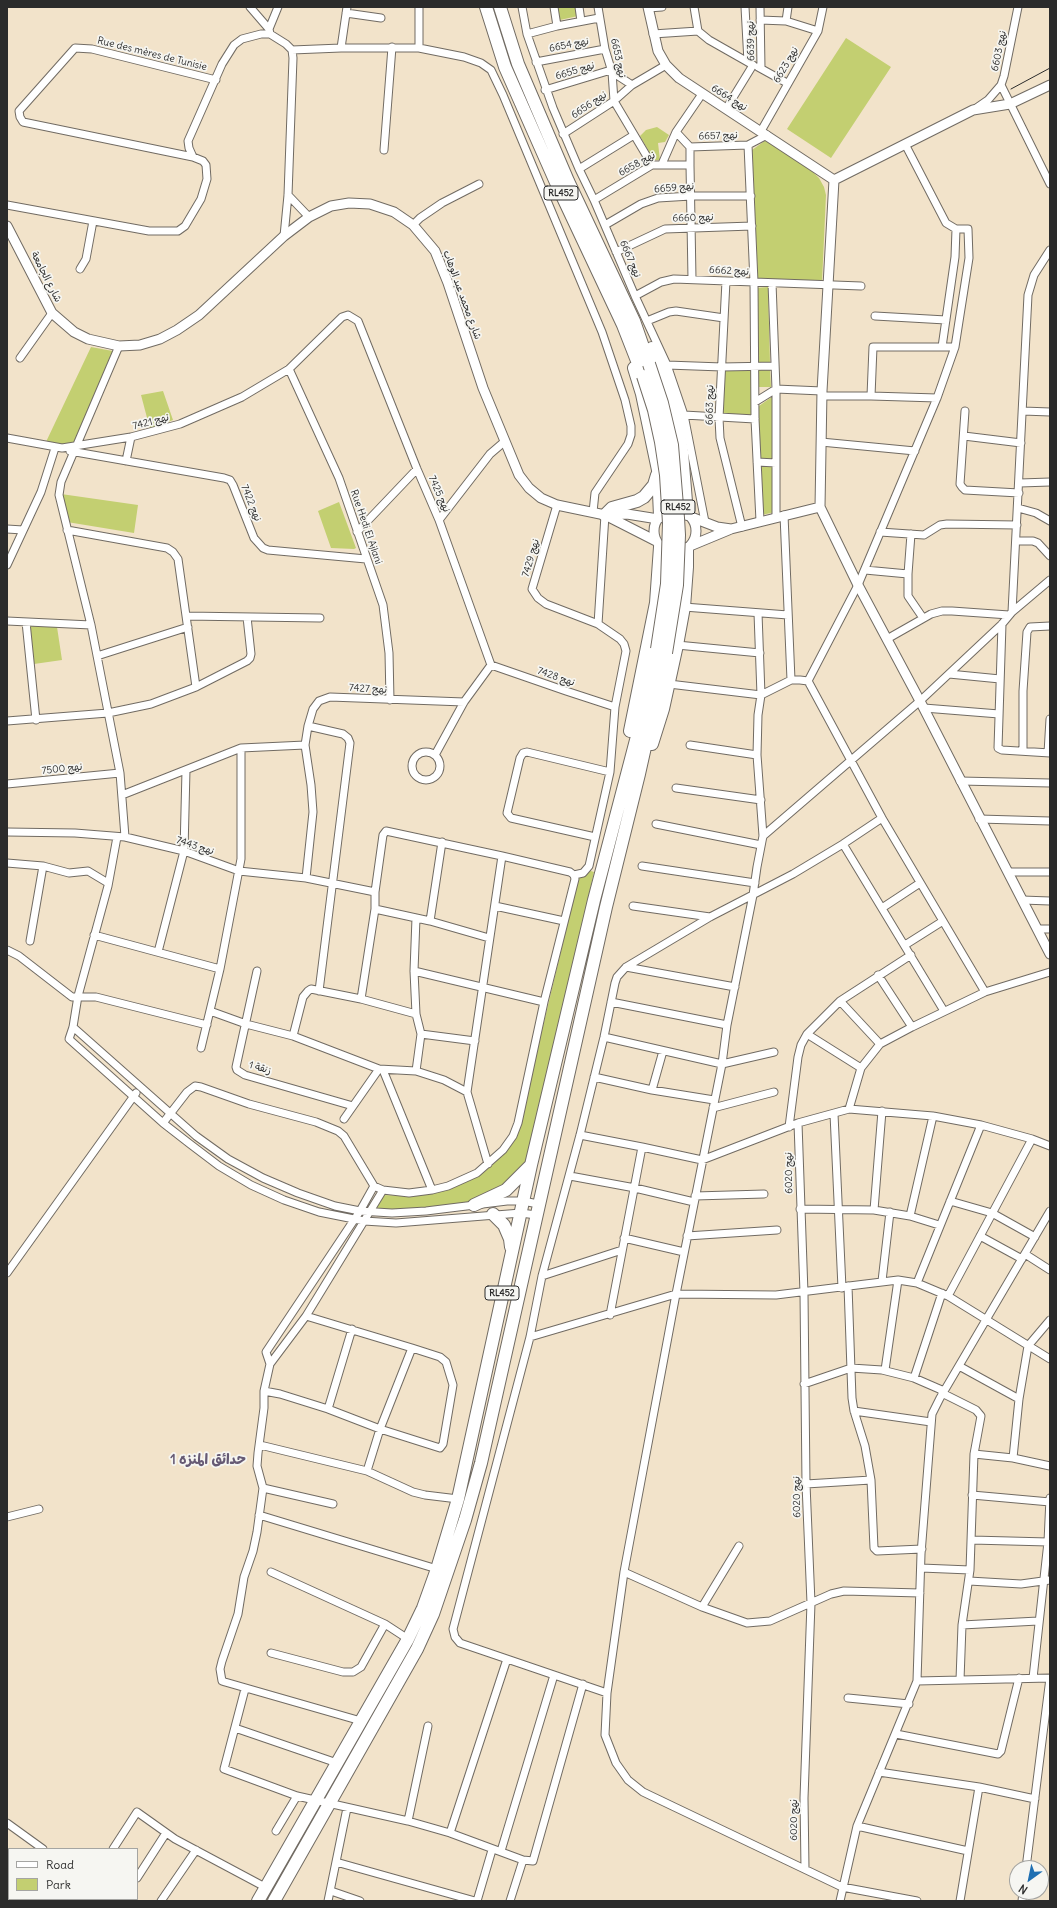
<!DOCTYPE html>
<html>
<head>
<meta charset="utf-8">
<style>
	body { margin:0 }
	#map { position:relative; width:1057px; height:1908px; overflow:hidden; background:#f2e3ca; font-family:Delius,sans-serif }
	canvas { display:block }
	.frame { position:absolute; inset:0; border:8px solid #2b2b2b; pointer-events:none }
	.legend { position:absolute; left:8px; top:1848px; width:130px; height:52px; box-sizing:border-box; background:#f6f6f2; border:1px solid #a5a5a2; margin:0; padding:5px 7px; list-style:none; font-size:12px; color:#2b2b2b }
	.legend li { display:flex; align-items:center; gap:8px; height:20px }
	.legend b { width:20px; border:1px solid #a5a5a2 }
	.north { position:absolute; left:1009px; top:1860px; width:40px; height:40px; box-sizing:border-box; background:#f6f6f2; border:1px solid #a5a5a2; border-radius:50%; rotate:213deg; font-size:11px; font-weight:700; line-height:16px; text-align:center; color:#2b2b2b }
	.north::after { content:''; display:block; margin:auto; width:14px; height:18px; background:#1f6fb2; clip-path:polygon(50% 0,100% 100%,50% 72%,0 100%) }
</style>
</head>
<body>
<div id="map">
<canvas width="1057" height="1908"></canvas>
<div class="frame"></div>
<ul class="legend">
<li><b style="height:5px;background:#fff"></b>Road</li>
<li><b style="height:11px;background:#c3cf71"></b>Park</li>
</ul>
<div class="north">N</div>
</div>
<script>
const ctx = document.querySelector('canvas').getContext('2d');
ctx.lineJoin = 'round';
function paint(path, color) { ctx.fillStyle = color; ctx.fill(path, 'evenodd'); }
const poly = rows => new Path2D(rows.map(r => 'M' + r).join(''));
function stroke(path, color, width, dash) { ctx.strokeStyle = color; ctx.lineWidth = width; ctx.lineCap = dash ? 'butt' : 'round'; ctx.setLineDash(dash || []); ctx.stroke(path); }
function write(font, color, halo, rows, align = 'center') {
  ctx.font = font + ' Delius,"Playpen Sans Arabic",sans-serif'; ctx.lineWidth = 3.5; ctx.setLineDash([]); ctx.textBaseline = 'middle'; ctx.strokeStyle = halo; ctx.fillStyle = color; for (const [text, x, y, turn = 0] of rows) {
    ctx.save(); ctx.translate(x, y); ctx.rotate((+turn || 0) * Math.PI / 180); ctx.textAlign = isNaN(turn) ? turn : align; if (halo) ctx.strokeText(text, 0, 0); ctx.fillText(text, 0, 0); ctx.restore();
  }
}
paint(poly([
	[558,7,576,7,578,16,560,20],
	[846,38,891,67,831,158,787,129],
	[657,127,669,135,665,142,658,143,660,160,654,160,640,136,646,130],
	[766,140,809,168,819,178,824,187,826,195,822,282,758,280,752,150],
	[768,287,770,363,757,364,756,288],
	[91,347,118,352,78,443,59,446,45,444],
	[757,369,770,369,771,387,758,387],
	[725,370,751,371,751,416,723,415],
	[163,391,173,420,150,429,141,395],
	[773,396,773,460,759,460,759,406],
	[759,466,773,466,775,512,762,515],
	[61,494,138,505,134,533,67,522],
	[339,502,356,548,354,549,331,548,318,511],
	[30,626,57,627,62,660,34,664],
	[581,868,594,872,527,1164,514,1179,472,1202,428,1212,374,1211,383,1195,409,1196,433,1193,449,1189,480,1175,491,1166,517,1134]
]), '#c3cf71');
const street = poly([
	[250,7,269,29,270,34],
	[419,7,419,48],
	[522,7,527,34,553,108,579,169,594,200,635,296,667,365,684,415,705,522],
	[554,7,557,26],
	[579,7,581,21],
	[598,7,605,49,612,72,614,101,652,165],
	[694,7,698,31,709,40,753,65,726,109],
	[745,7,748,62],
	[760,7,761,68],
	[648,8,662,7],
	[346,13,381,18],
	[760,20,786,21,818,31],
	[786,21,788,7],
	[269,29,278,7],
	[527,34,557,26,599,18],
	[653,34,698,31],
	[341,48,347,7],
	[292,50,341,48,419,48,464,57,481,63,491,70,503,95,602,332,625,400,631,426,631,435,628,444,595,493,593,512],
	[536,62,605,49],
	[758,67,787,83],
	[612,72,632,85],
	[1001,85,1050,184],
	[545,90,611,70],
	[975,109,988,100,1001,85,1004,76,1018,7],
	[761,131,818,31,823,7],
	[676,132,690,147],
	[563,134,614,101,632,85,666,65],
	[748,145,754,282,755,419,760,521],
	[384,150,392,47],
	[193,157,23,122,20,117,19,111,75,48,92,49,216,80],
	[662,164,676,132,702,94],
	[690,165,692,279],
	[579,169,634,135],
	[288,195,309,217],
	[594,200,652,165,690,165,690,147,748,145,767,135],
	[7,205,149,231,178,231,185,226,201,199,207,179,206,165,203,161,193,157,189,148,188,141,222,64,234,45,242,39,261,34,270,34,286,44,292,50,293,58,288,195,284,236],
	[413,225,420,218,442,203,479,184],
	[605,225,641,204,658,198,691,196,751,196],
	[616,252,665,229,752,226],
	[80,269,86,259,93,221],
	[726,281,719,418,720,438,742,527],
	[772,283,776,389,776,517],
	[635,296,661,282,674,279,861,286],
	[875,316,946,320],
	[647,321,669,312,676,311,724,318],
	[119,346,61,482,59,495,91,625,120,773,125,837],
	[942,347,955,257,956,229],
	[20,358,52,313],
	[667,365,722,367,775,366],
	[289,369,339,478,383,605,389,653,390,700],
	[822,396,871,396,937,398],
	[871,396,873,347,955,347],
	[755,402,776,389,822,391],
	[965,411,960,484,962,487,965,490,1019,493],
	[1023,411,1050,412],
	[684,415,755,419],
	[964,436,1021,443],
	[7,438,62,448,131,437,180,424,242,397,289,369,342,317,348,315,358,321,417,469,439,520,491,665,464,702,435,755],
	[821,442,915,451],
	[70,451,224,478,230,480,233,485,254,538,263,548,268,550,366,559],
	[126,461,131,437],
	[757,462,776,463],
	[1020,483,1050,482],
	[557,505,532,589,538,598,546,604,598,624,620,639,624,644,626,651,615,707,610,772,589,866,583,873,574,875],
	[1018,508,1036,513,1050,521],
	[784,515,791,680,800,680,808,681,882,818,985,992],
	[439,520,490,454,504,442],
	[7,529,23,530],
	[67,530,167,548,173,552,178,559,196,687],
	[357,532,417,469],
	[880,532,924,535,940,525,947,524,1017,525],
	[1017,541,1033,541,1038,543,1050,556],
	[7,565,41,492,55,448],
	[865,570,908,574,908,596,923,618],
	[908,574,911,534],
	[684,607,788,615],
	[1012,612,1050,580],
	[186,616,320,618],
	[7,621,91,625],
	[26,622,36,720],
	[598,624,605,515],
	[1002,624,998,748,1002,750,1050,753],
	[887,639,931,614,942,611,952,611,1009,615],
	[677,645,760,653],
	[97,656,188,627],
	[491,665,566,691,615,707],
	[949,674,1000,679],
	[791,680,761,695,758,715,757,755,763,836,757,867,753,895,727,1025,722,1064,676,1294,624,1572,607,1693,605,1735,616,1763,628,1780,643,1792,842,1887,917,1901],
	[808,681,858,585,937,398,955,347,960,315,969,258,968,229,956,229,946,223,905,144],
	[669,684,761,695,758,613],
	[924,708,999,714],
	[7,721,108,713,151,704,196,687,247,661,250,658,251,654,247,617],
	[308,726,343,734,348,738,350,743,319,991],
	[690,745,757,755],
	[1023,751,1023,691,1027,632,1030,627,1050,626],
	'412 766a14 14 0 1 1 28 0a14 14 0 1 1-28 0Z',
	[1048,753,1050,719],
	[960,781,1050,783],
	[7,784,120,773],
	[676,788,761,800],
	[122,795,241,748,305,745],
	[979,819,1050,821],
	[656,824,761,845],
	[7,832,75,833,125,837,184,851,239,871,306,878,375,892],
	[763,836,920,701,1002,624,1012,612,1028,295,1034,275,1050,250],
	[117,837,108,886,78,996,73,1027,69,1039,163,1123,190,1144,219,1166,251,1185,284,1200,319,1212,364,1221,396,1223,521,1213,536,1215],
	[595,837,511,818,507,813,520,758,523,753,527,752,610,772],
	[843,844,944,1011],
	[7,863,43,866,69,873,88,871,108,883],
	[642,866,755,883],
	[1008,872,1050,872],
	[306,878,313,812,311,785,305,745,308,726,313,709,319,701,330,697,464,702],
	[1022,900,1050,901],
	[495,906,564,921],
	[633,906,710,917],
	[882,908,920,883],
	[375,909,430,921,489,938],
	[430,921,442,842],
	[1037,929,1050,929],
	[94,935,220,969],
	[30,941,43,866],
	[905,945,943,921],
	[7,950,19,956,72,997,96,997,207,1025],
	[158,952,184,851,186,770],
	[626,967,735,987],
	[257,971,236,1067,237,1070,245,1075,353,1106],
	[414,971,544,1002],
	[878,975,912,1027],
	[840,1001,880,1044],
	[611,1002,727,1025],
	[210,1011,246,1024,293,1036,379,1069,416,1071,444,1080,467,1092],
	[73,1027,196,1136,228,1159,263,1178,298,1193,335,1206,360,1211,392,1213,426,1211,507,1201,523,1201,538,1204],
	[421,1034,475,1041],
	[807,1034,861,1068],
	[293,1036,303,997,308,991,311,989,361,999,416,1014],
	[604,1037,722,1064,774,1052],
	[201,1048,220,969,241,859,241,748],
	[383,1070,432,1190],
	[416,1071,421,1034,416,1014,414,971,416,918],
	[594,1077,652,1090,714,1100],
	[652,1090,663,1051],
	[713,1108,774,1092],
	[849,1109,861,1068,880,1044,912,1027,985,992,1050,972],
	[834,1114,842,1288],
	[344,1119,379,1069],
	[163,1123,187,1092,195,1086,201,1087,249,1104,316,1122,338,1131,344,1136,374,1186,383,1190,409,1193,432,1190,448,1186,477,1173,503,1150,513,1136,518,1123,544,1002,575,879,574,875,570,872,502,856,386,831,383,835,375,892,375,909,361,999],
	[798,1123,804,1293,806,1484,811,1603,804,1798,805,1869],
	[789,1127,798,1057,801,1045,807,1034,840,1001,911,955],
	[580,1135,642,1147,610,1315],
	[642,1147,702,1160,798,1123,849,1109,933,1116,981,1125,1032,1139,1050,1146],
	[488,1164,467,1092,502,856],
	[570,1176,635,1188,694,1202],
	[695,1196,764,1194],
	[950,1201,992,1213,1035,1237],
	[800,1209,874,1210,910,1216,939,1225],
	[874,1210,882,1111],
	[910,1216,933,1116],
	[687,1236,777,1230],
	[980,1236,1022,1259],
	[624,1238,684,1252],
	[1025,1254,1050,1270],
	[7,1273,136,1093],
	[542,1276,622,1250],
	[882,1281,890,1212],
	[917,1283,981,1125],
	[848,1286,852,1398,854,1411,865,1446,871,1480,874,1548,877,1551,922,1549],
	[942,1293,914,1378,944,1391],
	[948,1296,1032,1139],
	[306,1316,412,1348,380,1429,367,1471],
	[530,1337,676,1294,776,1295,898,1280,917,1283,948,1296,1050,1359],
	[270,1364,306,1316,383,1190],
	[959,1366,1019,1399],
	[885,1370,898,1280],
	[804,1384,851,1368,882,1370,914,1378],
	[264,1391,280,1394,328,1409,380,1429,440,1448,443,1444,453,1385,446,1362,440,1357,412,1348],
	[942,1393,976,1410,981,1416,974,1454,970,1570,962,1625,960,1680],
	[328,1409,352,1329],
	[854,1411,931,1422],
	[260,1445,367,1471,413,1492,425,1495,458,1499],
	[974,1454,1013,1458,1050,1466],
	[1013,1458,1019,1399,1028,1346,1050,1320],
	[806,1484,871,1480],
	[263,1488,333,1504],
	[972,1495,1050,1502],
	[259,1515,437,1569],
	[7,1517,39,1509],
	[972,1540,1048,1542],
	[921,1568,970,1570],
	[271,1572,385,1624,408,1639],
	[624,1572,702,1607,747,1623,770,1621,831,1594,844,1591,920,1593],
	[969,1581,1021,1584,1050,1580],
	[702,1607,739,1546],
	[962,1625,1038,1621],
	[271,1653,343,1672,353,1672,361,1667,385,1624],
	[1033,1678,1048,1542,1050,1498],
	[917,1681,1050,1678],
	[245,1689,224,1769,297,1796,408,1821,450,1833,523,1860,533,1861,583,1684],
	[607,1693,460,1643,455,1637,453,1629,530,1337,542,1276,580,1135,604,1037,615,983,617,977,626,967,710,917,793,874,843,844,882,818],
	[848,1698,909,1704],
	[361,1721,225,1682,222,1681,220,1669,222,1661,238,1614,244,1577,253,1551,257,1532,263,1488,257,1466,258,1453,264,1408,264,1391,270,1364,266,1352,360,1211,374,1186],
	[235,1728,337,1763],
	[896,1734,998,1754,1001,1751,1019,1678],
	[879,1772,979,1787,1035,1799],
	[408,1821,428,1726],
	[7,1823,43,1849],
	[857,1826,968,1851],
	[276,1831,297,1796],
	[450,1833,507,1659],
	[113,1849,137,1812,175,1839,265,1887],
	[501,1851,554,1675],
	[7,1861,9,1862],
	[336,1862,475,1901],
	[1026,1868,1050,1678],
	[137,1878,166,1833],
	[331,1891,360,1901],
	[56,1899,58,1901],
	[111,1899,114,1901],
	[8,1901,9,1899],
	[45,1901,47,1899],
	[121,1901,123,1899],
	[161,1901,196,1850],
	[328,1901,347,1808],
	[477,1901,492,1850],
	[510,1901,523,1860],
	[840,1901,857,1826,917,1681,921,1554,932,1414,940,1398,1050,1211],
	[960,1901,979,1787],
	[1022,1901,1023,1892]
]);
const secondary = poly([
	[648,7,658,51,666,65,679,78,834,180],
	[1050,85,1010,104,973,110,834,180,822,391,820,507,858,585,920,701,1050,954],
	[7,226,52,313,74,332,88,339,119,346,140,345,160,339,177,330,199,315,284,236,309,217,331,206,349,203,370,204,394,212,413,225,435,251,448,283,483,388,519,475,529,488,541,498,557,505,605,515,656,541],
	'654 531a21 21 0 1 1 42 0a21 21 0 1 1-42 0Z',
	[607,515,627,514,658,519],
	[691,517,717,527,731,529],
	[690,546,731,529,820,507]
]);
const highway = poly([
	[486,7,505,67,558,187,623,325,643,376],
	[500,7,518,64,568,181,634,321,649,364],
	[652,348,671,401,678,427,682,452,687,514],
	[634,368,642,394,658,470,660,516],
	[605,515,612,508,637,501,644,497,654,485,657,475],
	[630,731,656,603,660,547],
	[652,744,663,709,677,645,684,607,687,567,687,549],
	[474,1205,506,1190,530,1166],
	[493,1214,504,1225,510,1239,511,1247],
	[258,1901,408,1639,423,1608,437,1569,458,1499,531,1165,594,900,641,721,657,649],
	[274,1901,417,1649,433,1614,465,1520,481,1463,606,907,639,774,666,653]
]);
stroke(street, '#716b63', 9);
stroke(secondary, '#716b63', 11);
stroke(highway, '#716b63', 14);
stroke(street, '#fff', 7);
stroke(secondary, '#fff', 9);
stroke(highway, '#fff', 12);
stroke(poly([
	[1011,89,1050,68]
]), '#2b2b2b', 1);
const highwayBridge = poly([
	[649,364,662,403,672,445,678,518,679,535,677,585,666,653],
	[643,376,654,410,661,442,666,475,669,523,667,584,657,649]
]);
stroke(highwayBridge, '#716b63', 14, []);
stroke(highwayBridge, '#fff', 12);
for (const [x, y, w] of [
	[561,193,34],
	[678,507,34],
	[502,1293,34]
]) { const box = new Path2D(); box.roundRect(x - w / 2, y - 7, w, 14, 3); ctx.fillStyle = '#f6f6f2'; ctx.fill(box); stroke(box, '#2b2b2b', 1); }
write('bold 9px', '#2b2b2b', null, [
	["RL452",561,193],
	["RL452",678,507],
	["RL452",502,1293]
]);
write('10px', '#2b2b2b', '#f6f6f2', [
	["نهج 6639",751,41,-91],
	["نهج 6654",569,45,-11],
	["نهج 6603",999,51,-78],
	["Rue des mères de Tunisie",152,54,14],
	["نهج 6653",618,58,78],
	["نهج 6623",786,65,-60],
	["نهج 6655",575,71,-17],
	["نهج 6664",729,98,32],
	["نهج 6656",589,105,-34],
	["نهج 6657",718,136,-2],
	["نهج 6658",637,164,-29],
	["نهج 6659",674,188,-5],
	["نهج 6660",693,218,-2],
	["نهج 6667",630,259,67],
	["نهج 6662",729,271,3],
	["شارع الجامعة",46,277,63],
	["شارع محمد عبد الوهاب",462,295,70],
	["نهج 6663",710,405,-89],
	["نهج 7421",151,422,-15],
	["نهج 7425",439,494,66],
	["نهج 7422",251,503,68],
	["Rue Hedi El Ajlani",366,527,71],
	["نهج 7429",531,558,-74],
	["نهج 7428",556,677,19],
	["نهج 7427",368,689,3],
	["نهج 7500",62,769,-6],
	["نهج 7443",195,846,18],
	["زنقة 1",260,1068,17],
	["نهج 6020",789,1173,-91],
	["نهج 6020",797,1497,-91],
	["نهج 6020",794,1820,-90]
]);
write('bold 14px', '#665a74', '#f6f6f2', [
	["حدائق المنزه 1",208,1460]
]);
</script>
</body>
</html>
